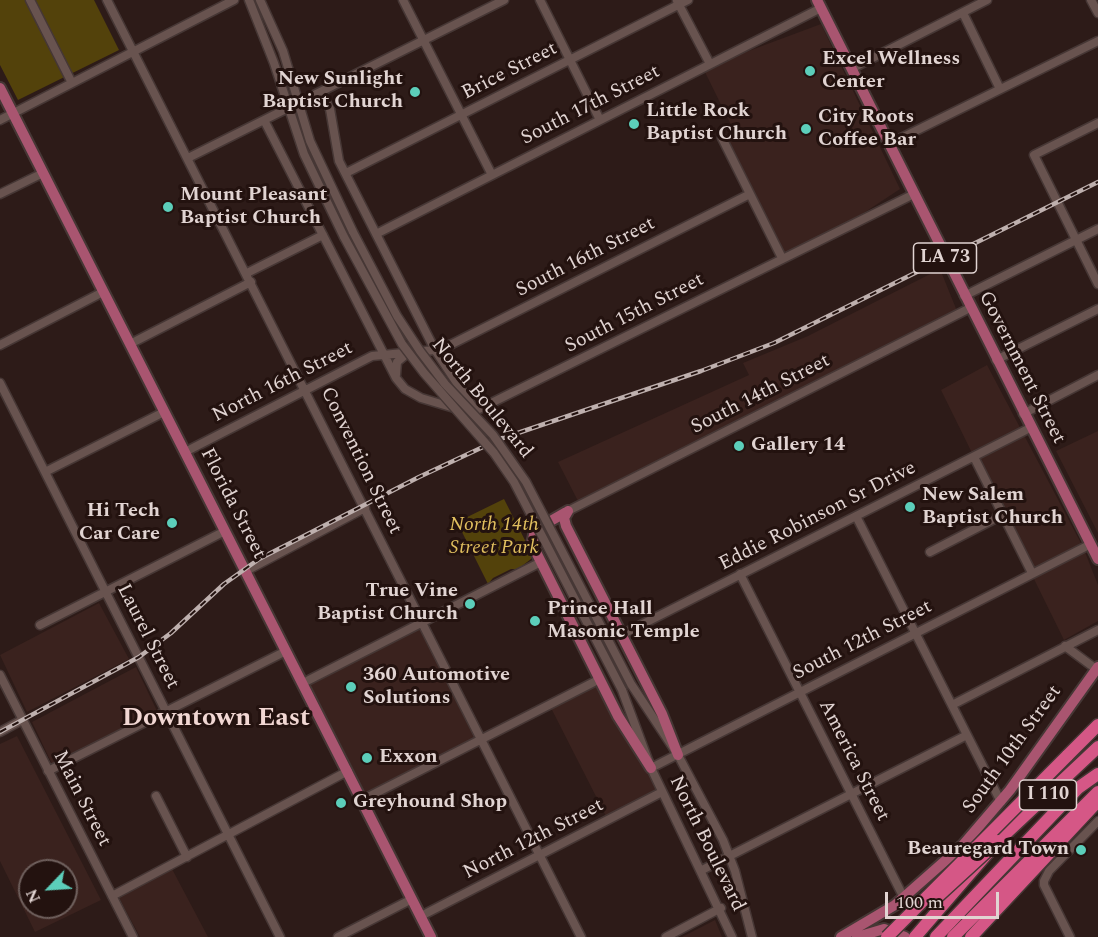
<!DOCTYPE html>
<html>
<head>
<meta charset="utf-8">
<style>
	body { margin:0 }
	#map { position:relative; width:1098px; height:937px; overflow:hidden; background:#2d1b18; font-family:Spectral,serif }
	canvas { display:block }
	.north { position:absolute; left:18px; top:859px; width:60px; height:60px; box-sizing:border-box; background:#23120f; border:2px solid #6f605d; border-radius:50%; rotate:245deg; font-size:16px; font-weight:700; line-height:24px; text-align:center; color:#e1d4d2 }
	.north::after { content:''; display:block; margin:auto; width:21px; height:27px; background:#5cceba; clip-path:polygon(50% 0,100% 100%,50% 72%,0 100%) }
	.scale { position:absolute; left:885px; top:892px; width:114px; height:27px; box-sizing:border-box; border:3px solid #e1d4d2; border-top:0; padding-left:8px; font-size:18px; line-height:21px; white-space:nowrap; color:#e1d4d2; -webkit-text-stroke:4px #23120f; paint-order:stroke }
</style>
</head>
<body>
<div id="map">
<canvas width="1098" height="937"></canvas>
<div class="north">N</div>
<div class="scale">100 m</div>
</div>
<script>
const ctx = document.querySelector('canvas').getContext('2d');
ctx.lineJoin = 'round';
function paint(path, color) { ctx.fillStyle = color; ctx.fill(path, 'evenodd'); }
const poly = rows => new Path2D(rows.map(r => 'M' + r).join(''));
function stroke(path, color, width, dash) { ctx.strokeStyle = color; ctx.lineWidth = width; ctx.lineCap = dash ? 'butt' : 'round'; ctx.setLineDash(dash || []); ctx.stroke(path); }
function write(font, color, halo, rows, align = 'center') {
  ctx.font = font + ' Spectral,serif'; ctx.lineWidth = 6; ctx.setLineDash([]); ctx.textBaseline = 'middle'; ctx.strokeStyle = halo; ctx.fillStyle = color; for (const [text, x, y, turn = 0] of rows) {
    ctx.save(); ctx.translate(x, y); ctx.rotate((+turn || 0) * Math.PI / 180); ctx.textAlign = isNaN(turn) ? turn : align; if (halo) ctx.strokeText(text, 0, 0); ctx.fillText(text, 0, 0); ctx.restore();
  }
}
paint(poly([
	[821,24,900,189,838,230,782,258,722,138,734,131,703,68],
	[940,269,957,311,578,501,558,462,749,375,743,363,808,336],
	[987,365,1083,547,1098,585,1098,621,1064,640,941,390],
	[1098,431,1098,533,1056,451],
	[99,603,129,659,27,712,0,655],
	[422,622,482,738,362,800,303,683],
	[136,667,157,711,53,766,32,722],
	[600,679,662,792,608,820,549,704],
	[17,736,101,900,35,932,0,861,0,744],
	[30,871,66,871,66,907,30,907],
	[172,869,208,937,140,937,118,896],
	[715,920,722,937,682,937]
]), '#3a221e');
paint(poly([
	[0,0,94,0,119,50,18,100,0,65],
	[504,499,531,552,531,559,518,569,511,569,493,578,488,584,457,522]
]), '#53420b');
const minor = poly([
	[30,0,72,83],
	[107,0,581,937],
	[249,0,274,63,304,154,344,237],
	[260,0,283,51,310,141,353,232],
	[403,0,492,175],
	[540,0,600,120],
	[1091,0,1098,13],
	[677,1,710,64],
	[963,13,1000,89],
	[851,69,987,0],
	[314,95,504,0],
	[0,120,234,0],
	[264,120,396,378,405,389,421,398,471,413,914,194],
	[1098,123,1034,155,1098,284],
	[722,138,782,258],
	[889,144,1098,41],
	[188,158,306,99,319,96,324,98,330,109,339,161,435,350,476,412],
	[346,173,688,0],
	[0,194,43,173],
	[376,234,821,8],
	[247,273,323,235],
	[964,296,1098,229],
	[130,344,251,282],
	[0,345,103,292],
	[996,360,1098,309],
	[396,375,397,362,409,352],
	[0,383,280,937],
	[1023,414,1098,375],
	[185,452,372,356,435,350,452,344,750,194],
	[974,457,1032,573],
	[45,472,164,412],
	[568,511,970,308],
	[856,516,1001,802],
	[930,552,1002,515],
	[246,571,365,508],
	[740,574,904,898],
	[40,625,225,531],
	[621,635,1030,428],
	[1065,646,1096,669],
	[0,675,133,937],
	[303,683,541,562],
	[631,684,678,755,723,840,735,871,752,937],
	[622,690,651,768,732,937],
	[952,705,1098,630],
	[0,732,22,720],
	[651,768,1091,544],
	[48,771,286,651],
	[156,796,187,857],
	[362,800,600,679],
	[702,870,967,735],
	[112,896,348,771],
	[421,916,662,792],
	[338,937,412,899],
	[666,937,721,908],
	[1070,937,1044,885,1044,881,1049,871,1098,821]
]);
const major = poly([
	[817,0,1098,559],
	[0,88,431,937],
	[568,511,535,530,532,544,618,716,651,768],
	[568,511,564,518,566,526,662,714,678,755],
	[841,937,895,905,963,845,1010,790,1098,667],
	[857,937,884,929,905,937]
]);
const highway = poly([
	[1067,756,1098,725],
	[915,937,998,841,1098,747],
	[936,937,1078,788,1098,774],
	[953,937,1098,792],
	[971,937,1098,801]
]);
stroke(minor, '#463735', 11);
stroke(major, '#463735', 14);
stroke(highway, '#463735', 15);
stroke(minor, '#68534f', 8);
stroke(major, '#a95570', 10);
stroke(highway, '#d55786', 12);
const rail = poly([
	[0,732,139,657,171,633,224,584,259,559,419,477,500,439,701,371,774,343,1098,182]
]);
stroke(rail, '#beb0ae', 4.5);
stroke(rail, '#23120f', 2, [7]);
const minorBridge = poly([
	[353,232,397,316,420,351,445,384,493,435,526,482,631,684],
	[344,237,402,344,424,373,494,453,514,482,622,690]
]);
const highwayBridge = poly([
	[937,897,998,841],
	[887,937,1067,756]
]);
stroke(minorBridge, '#463735', 11, []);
stroke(highwayBridge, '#463735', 15, []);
stroke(minorBridge, '#68534f', 8);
stroke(highwayBridge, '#d55786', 12);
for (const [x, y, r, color] of [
	[810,71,6,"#5cceba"],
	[415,92,6,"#5cceba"],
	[634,124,6,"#5cceba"],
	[806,129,6,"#5cceba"],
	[168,207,6,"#5cceba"],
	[739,446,6,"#5cceba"],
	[910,507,6,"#5cceba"],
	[172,523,6,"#5cceba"],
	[470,604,6,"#5cceba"],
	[535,621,6,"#5cceba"],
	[351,687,6,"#5cceba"],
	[367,758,6,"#5cceba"],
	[341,803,6,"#5cceba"],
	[1081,850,6,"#5cceba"]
]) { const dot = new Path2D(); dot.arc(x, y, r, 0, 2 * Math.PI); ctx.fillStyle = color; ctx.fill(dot); stroke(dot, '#23120f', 2); }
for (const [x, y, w] of [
	[945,258,63],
	[1048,795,57]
]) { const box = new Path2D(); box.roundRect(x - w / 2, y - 15, w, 30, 4.5); ctx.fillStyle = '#23120f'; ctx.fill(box); stroke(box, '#e1d4d2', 1.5); }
write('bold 18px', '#e1d4d2', null, [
	["LA 73",945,258],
	["I 110",1048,795]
]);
write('bold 20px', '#e1d4d2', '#23120f', [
	["Excel Wellness",822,60],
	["Center",822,83],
	["New Sunlight",403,80,"right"],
	["Baptist Church",403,103,"right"],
	["Little Rock",646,112],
	["Baptist Church",646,135],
	["City Roots",818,118],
	["Coffee Bar",818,141],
	["Mount Pleasant",180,196],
	["Baptist Church",180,219],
	["Gallery 14",751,446],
	["New Salem",922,496],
	["Baptist Church",922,519],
	["Hi Tech",160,512,"right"],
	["Car Care",160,535,"right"],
	["True Vine",458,592,"right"],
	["Baptist Church",458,615,"right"],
	["Prince Hall",547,610],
	["Masonic Temple",547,633],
	["360 Automotive",363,676],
	["Solutions",363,699],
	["Exxon",379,758],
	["Greyhound Shop",353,803],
	["Beauregard Town",1069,850,"right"]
], 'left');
write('20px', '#e1d4d2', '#23120f', [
	["Brice Street",510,72,-27],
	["South 17th Street",591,106,-27],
	["South 16th Street",586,258,-27],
	["South 15th Street",635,314,-27],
	["Government Street",1021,368,63],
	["North 16th Street",283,383,-27],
	["South 14th Street",761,395,-27],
	["North Boulevard",481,399,51],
	["Convention Street",360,461,64],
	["Florida Street",232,504,63],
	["Eddie Robinson Sr Drive",818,517,-27],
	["Laurel Street",147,637,63],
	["South 12th Street",863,641,-27],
	["South 10th Street",1013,750,-54],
	["America Street",853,761,63],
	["Main Street",81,799,63],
	["North 12th Street",534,840,-27],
	["North Boulevard",706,844,64]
]);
write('italic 20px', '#e1bf5f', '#23120f', [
	["North 14th",494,526],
	["Street Park",494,549]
]);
write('bold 26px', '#f1d7d3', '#23120f', [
	["Downtown East",216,720]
]);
</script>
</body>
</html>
